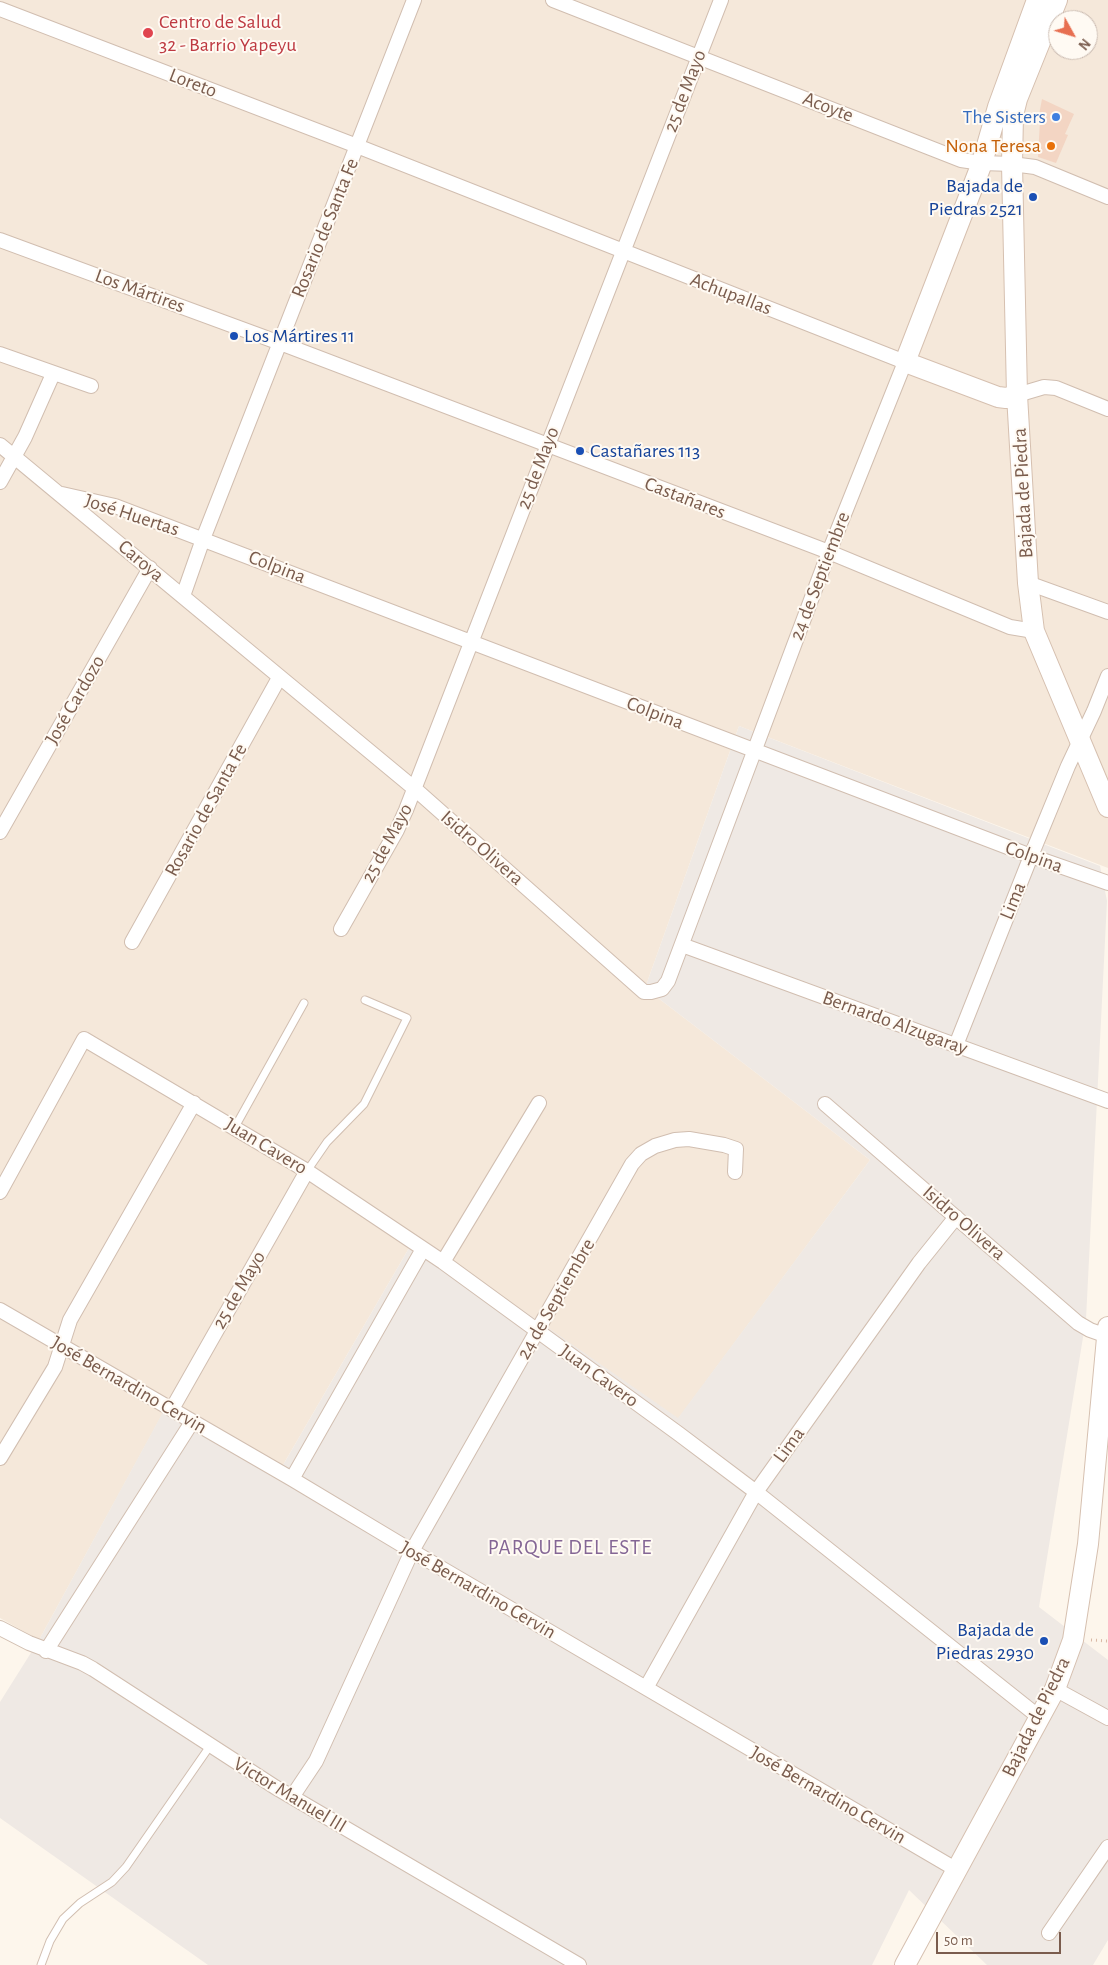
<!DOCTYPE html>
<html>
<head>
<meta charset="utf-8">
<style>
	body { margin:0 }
	#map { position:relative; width:1108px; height:1965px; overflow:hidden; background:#fdf6ec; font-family:"Alegreya Sans",sans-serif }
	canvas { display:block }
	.north { position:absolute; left:1048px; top:10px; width:50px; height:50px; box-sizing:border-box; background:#fffaf3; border:1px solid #cabbb1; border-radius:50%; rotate:129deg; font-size:14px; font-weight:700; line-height:20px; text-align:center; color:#7a5c4d }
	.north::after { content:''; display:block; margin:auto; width:18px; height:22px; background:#e76f51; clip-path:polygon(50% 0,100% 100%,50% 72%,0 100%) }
	.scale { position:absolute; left:936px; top:1932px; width:125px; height:22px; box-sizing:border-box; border:2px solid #7a5c4d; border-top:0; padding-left:6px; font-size:15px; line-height:18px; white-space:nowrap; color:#7a5c4d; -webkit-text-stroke:4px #fffaf3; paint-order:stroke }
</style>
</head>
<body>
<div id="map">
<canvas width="1108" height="1965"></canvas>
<div class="north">N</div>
<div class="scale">50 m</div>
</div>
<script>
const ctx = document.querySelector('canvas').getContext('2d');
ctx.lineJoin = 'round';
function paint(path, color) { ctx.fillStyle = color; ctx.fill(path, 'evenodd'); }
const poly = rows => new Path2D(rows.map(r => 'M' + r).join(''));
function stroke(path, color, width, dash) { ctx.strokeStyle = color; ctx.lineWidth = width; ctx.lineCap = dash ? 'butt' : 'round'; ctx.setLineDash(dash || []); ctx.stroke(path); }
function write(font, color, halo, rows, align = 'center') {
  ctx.font = font + ' "Alegreya Sans",sans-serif'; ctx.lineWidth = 4; ctx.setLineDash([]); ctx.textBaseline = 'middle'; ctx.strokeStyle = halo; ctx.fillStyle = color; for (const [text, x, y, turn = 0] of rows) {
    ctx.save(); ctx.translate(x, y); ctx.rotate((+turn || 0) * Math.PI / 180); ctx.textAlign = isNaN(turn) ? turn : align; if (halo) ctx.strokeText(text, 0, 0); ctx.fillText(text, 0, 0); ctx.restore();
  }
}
paint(poly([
	[0,0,1108,0,1108,868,739,726,645,988,870,1160,678,1419,416,1236,283,1465,169,1402,39,1640,0,1618],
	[1058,20,1088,20,1088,50,1058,50]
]), '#f5e8da');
paint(poly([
	[739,726,1100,866,1107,901,1086,1319,1039,1607,1108,1660,1108,1940,1093,1965,987,1965,909,1890,872,1965,208,1965,0,1818,0,1702,39,1640,169,1401,283,1465,416,1236,678,1418,870,1160,645,988]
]), '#efe9e4');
paint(poly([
	[1042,99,1074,114,1065,134,1068,135,1056,163,1038,157,1040,121,1038,120]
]), '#f3d5c3');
const lane = poly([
	[235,1127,304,1003],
	[307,1171,327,1142,364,1104,407,1018,365,1000],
	[41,1965,50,1941,63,1919,80,1903,112,1882,126,1867,210,1746]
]);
const street = poly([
	[553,0,961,160,982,163,1012,164,1035,167,1108,197],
	[0,9,357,146,905,362,829,552,668,981,662,989,651,992,644,992,415,789,0,445],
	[0,240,280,343,829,552,1010,627,1034,631],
	[0,354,91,386],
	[1017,395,1044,387,1056,388,1108,409],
	[0,482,25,437,53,374],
	[62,494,115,506,1031,856,1108,883],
	[1028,583,1108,612],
	[183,596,203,539,414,0],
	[0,832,150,568],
	[341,929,397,830,406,810,721,0],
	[132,942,279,678],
	[682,945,1108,1101],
	[956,1045,1031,856,1068,766,1094,711,1108,676],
	[825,1104,1078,1323,1090,1330,1107,1336],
	[0,1192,84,1039,307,1171,443,1262,679,1434,756,1492,1039,1717],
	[443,1262,539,1103],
	[0,1310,292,1479,412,1551,957,1870],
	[172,1409,307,1171],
	[0,1458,55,1367,70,1320,194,1103],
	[292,1479,423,1249],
	[0,1628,29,1643,82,1663,93,1669,275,1787,579,1965],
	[46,1651,192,1422],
	[646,1688,756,1492,919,1263,956,1217],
	[1055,1689,1108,1718],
	[292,1797,316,1761,412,1551,632,1164,641,1154,655,1146,675,1140,689,1139,724,1145,736,1149,735,1172],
	[1049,1933,1108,1847]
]);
const secondary = poly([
	[1057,0,1017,99,1013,115,1012,164,1017,395,1028,583,1034,631,1108,807],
	[1017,395,1006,398,998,397,905,362,982,163,998,107,1037,0],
	[905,1965,1055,1689,1073,1640,1088,1544,1108,1327]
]);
stroke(lane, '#d1beb0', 9);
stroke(street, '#d1beb0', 16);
stroke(secondary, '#d6c0b0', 22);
stroke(poly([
	[1091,1640,1108,1641]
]), '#d9b8a5', 3, [1, 4]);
stroke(lane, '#fff', 7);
stroke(street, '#fff', 14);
stroke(secondary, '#fff', 20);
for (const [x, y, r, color] of [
	[148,33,6,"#e0444e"],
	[1056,117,5,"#3f7fe0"],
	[1051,146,5,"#e8710a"],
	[1033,197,5,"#1a4fb4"],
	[234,336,5,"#1a4fb4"],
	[580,451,5,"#1a4fb4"],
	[1044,1641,5,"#1a4fb4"]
]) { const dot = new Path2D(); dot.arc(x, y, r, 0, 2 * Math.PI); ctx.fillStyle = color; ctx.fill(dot); stroke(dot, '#fffaf3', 2); }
write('20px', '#be3a42', '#fffaf3', [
	["Centro de Salud",159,22],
	["32 - Barrio Yapeyu",159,45]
], 'left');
write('20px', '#7a5c4d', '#fffaf3', [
	["Loreto",193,83,21],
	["25 de Mayo",685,91,-69],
	["Acoyte",828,107,21],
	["Rosario de Santa Fe",325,228,-68],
	["Los Mártires",140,291,20],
	["Achupallas",731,294,21],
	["25 de Mayo",538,468,-69],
	["Bajada de Piedra",1023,493,-93],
	["Castañares",685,498,21],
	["José Huertas",132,515,18],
	["Caroya",141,561,40],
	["Colpina",277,567,21],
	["24 de Septiembre",820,576,-69],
	["José Cardozo",75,700,-60],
	["Colpina",655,713,21],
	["Rosario de Santa Fe",206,810,-61],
	["25 de Mayo",387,843,-62],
	["Isidro Olivera",482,848,41],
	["Colpina",1034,857,20],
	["Lima",1013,901,-68],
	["Bernardo Alzugaray",895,1023,20],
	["Juan Cavero",266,1146,31],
	["Isidro Olivera",964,1223,41],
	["25 de Mayo",239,1290,-60],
	["24 de Septiembre",556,1299,-60],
	["Juan Cavero",599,1376,36],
	["José Bernardino Cervin",129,1385,30],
	["Lima",789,1445,-54],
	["José Bernardino Cervin",478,1590,30],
	["Bajada de Piedra",1036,1717,-64],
	["Victor Manuel III",290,1795,31],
	["José Bernardino Cervin",828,1795,30]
]);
write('20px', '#366cbe', '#fffaf3', [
	["The Sisters",1046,117]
], 'right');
write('20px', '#c56008', '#fffaf3', [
	["Nona Teresa",1041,146]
], 'right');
write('20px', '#164399', '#fffaf3', [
	["Bajada de",1023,186],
	["Piedras 2521",1023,209],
	["Los Mártires 11",244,336,"left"],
	["Castañares 113",590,451,"left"],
	["Bajada de",1034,1630],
	["Piedras 2930",1034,1653]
], 'right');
ctx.letterSpacing = '1px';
write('21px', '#846695', '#fffaf3', [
	["PARQUE DEL ESTE",570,1548]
]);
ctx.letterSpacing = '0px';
</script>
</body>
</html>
